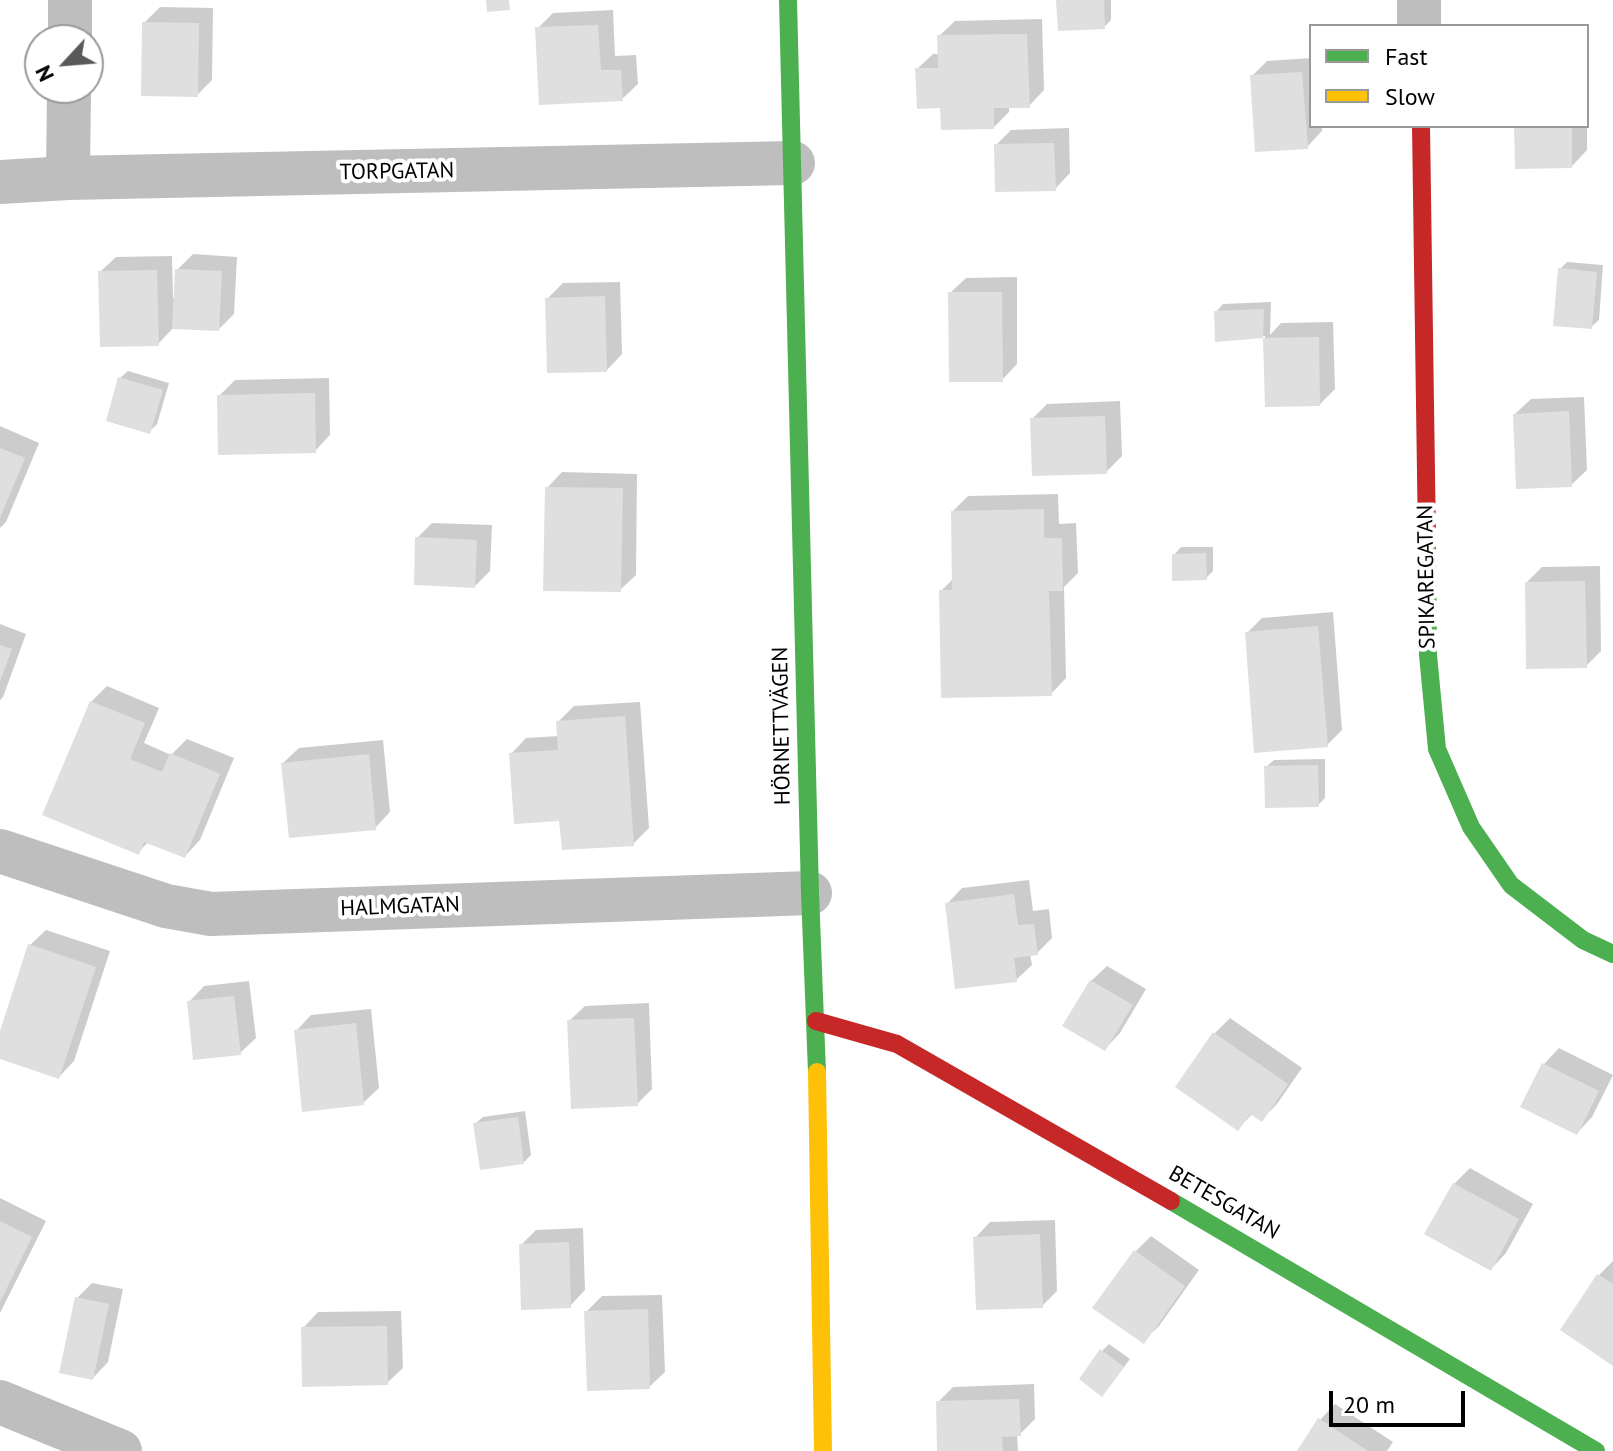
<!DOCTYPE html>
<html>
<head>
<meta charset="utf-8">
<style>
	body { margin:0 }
	#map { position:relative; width:1613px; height:1451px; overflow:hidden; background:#fff; font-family:"PT Sans",sans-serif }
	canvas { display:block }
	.legend { position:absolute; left:1309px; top:24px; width:280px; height:104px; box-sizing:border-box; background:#fff; border:2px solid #999; margin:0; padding:10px 14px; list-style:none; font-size:24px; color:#000 }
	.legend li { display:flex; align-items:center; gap:16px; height:40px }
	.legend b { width:40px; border:2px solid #999 }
	.north { position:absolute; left:24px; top:24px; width:80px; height:80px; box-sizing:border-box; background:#fff; border:2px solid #999; border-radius:50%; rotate:244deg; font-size:22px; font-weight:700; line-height:32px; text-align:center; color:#000 }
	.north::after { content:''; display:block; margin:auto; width:28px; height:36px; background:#595959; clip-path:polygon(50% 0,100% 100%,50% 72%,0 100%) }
	.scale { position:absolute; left:1329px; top:1391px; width:136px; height:36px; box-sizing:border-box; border:4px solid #000; border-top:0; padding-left:10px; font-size:24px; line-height:28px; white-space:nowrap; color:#000; -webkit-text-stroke:6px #fff; paint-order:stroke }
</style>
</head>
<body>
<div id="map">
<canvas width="1613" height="1451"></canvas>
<ul class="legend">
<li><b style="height:10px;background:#4caf50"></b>Fast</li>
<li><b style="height:10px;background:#ffc107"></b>Slow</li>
</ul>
<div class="north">N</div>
<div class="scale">20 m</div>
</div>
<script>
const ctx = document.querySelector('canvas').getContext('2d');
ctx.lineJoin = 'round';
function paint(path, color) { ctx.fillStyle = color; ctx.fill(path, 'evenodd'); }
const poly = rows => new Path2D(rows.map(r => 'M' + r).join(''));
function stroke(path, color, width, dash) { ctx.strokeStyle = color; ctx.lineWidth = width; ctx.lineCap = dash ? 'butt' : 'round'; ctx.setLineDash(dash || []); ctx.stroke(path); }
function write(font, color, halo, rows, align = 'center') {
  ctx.font = font + ' "PT Sans",sans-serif'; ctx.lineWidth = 8; ctx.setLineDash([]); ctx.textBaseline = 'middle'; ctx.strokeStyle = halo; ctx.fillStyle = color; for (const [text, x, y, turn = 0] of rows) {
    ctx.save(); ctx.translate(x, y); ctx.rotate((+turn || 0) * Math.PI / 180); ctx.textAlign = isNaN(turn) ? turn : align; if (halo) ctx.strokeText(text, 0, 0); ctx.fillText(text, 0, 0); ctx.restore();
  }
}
paint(poly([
	[1058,0,1111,0,1111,20,1104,27],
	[160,7,213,8,212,80,197,95,144,23],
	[613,10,615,56,636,55,638,84,622,99,538,28,553,13],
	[1042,19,1044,90,1029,106,1009,106,1009,112,994,127,942,106,917,69,933,54,940,54,939,36,955,21],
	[1311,58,1311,126,1322,126,1322,131,1307,147,1252,76,1267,61],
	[1516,126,1587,126,1587,150,1572,166],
	[1069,128,1070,173,1055,189,996,145,1011,130],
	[193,254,237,257,234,314,219,329,174,327,158,344,100,272,116,257,172,256,173,298,176,298,177,270],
	[1567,262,1603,265,1599,320,1591,327,1560,269],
	[1017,277,1017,364,1002,380,950,293,966,278],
	[620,282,622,354,607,370,547,299,563,283],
	[1271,302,1270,335,1281,323,1333,322,1335,389,1320,404,1267,405,1265,336,1216,340,1216,312,1223,304],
	[128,371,169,383,157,424,150,431,120,378],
	[329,378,330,435,315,451,219,396,235,380],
	[1584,397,1587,470,1571,485,1515,414,1531,399],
	[1120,401,1122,456,1106,472,1032,419,1047,404],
	[0,426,39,443,6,522,0,528],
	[562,472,637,474,636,575,620,590,547,488],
	[1058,494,1059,524,1076,523,1078,573,1064,587,1066,678,1051,694,941,591,954,578,953,511,968,496],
	[432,523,492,525,490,571,475,586,417,538],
	[1181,547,1213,547,1213,571,1206,578,1174,555],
	[1600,566,1601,651,1586,666,1527,582,1542,567],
	[1333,612,1342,730,1327,745,1247,633,1262,618],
	[0,624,26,634,3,697,0,700],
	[107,686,159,708,144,743,171,755,187,739,234,758,200,840,185,856,149,841,138,853,91,702],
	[640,702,649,828,633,844,561,819,511,754,526,738,559,736,558,722,574,706],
	[383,740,390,812,375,828,283,763,299,748],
	[1325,759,1325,798,1318,805,1266,767,1274,760],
	[1029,880,1033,911,1049,909,1052,938,1037,953,1030,954,1032,965,1016,980,947,904,962,888],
	[46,930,110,951,74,1061,59,1077,0,1057,0,1037,30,945],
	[1107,966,1146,989,1120,1033,1105,1049,1065,1025,1091,981],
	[249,981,256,1038,240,1053,189,1002,204,986],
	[649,1003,652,1089,637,1104,569,1021,585,1006],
	[371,1009,379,1088,363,1103,296,1031,311,1015],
	[1230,1018,1302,1068,1277,1104,1262,1119,1253,1113,1238,1129,1215,1033],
	[1559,1048,1613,1075,1592,1117,1577,1133,1523,1106,1544,1064],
	[525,1111,531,1155,524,1162,475,1124,483,1117],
	[1470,1168,1533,1204,1506,1253,1491,1269,1427,1233,1454,1184],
	[0,1198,46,1221,0,1313],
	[1055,1220,1057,1291,1042,1306,975,1238,990,1222],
	[583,1228,585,1290,570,1306,521,1245,536,1230],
	[1151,1236,1199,1270,1159,1326,1143,1341,1095,1308,1136,1251],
	[1613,1261,1613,1364,1562,1330,1599,1275],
	[92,1283,123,1289,108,1362,93,1378,77,1298],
	[662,1295,665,1372,649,1387,586,1312,602,1296],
	[401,1311,403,1368,387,1383,303,1328,318,1312],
	[1109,1344,1130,1359,1109,1387,1102,1351],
	[1034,1384,1035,1419,1020,1434,1017,1434,1018,1451,939,1451,938,1402,953,1387],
	[1335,1404,1393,1442,1387,1451,1299,1451,1320,1420]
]), '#0003');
paint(poly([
	[486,0,509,0,510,10,487,12],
	[1056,0,1104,0,1105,29,1058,31],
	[142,22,199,23,198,97,141,96],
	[598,25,601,70,621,70,623,101,539,105,535,27],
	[1027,34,1030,108,994,108,994,129,941,130,940,108,917,109,915,68,938,68,937,35],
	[1302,72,1308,149,1255,152,1250,75],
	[1514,126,1572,126,1572,168,1515,169],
	[1054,143,1056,191,995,192,994,144],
	[1558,268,1597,272,1592,329,1553,326],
	[175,269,222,271,219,331,172,329],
	[157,270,159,346,100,347,98,271],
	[948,292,1002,292,1003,382,949,382],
	[605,296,607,372,547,373,545,298],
	[1264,309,1263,338,1319,337,1320,406,1265,407,1263,338,1215,342,1214,311],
	[118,377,163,390,150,434,106,421],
	[315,393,316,453,218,455,217,395],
	[1569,411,1572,487,1516,489,1513,414],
	[1105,416,1107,474,1032,476,1030,418],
	[0,448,25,458,0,518],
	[545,487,623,488,621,592,543,591],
	[1044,509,1044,538,1062,538,1063,591,1049,591,1052,696,941,698,939,590,952,590,951,511],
	[415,537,477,540,475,588,414,585],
	[1206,553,1207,580,1172,581,1172,554],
	[1585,581,1587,668,1526,669,1525,582],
	[1318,626,1328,747,1254,753,1245,632],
	[0,645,12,649,0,681],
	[90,701,145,723,130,759,162,772,170,753,220,774,185,858,144,842,139,855,42,815],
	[625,716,634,846,562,850,559,821,514,824,509,753,558,750,556,721],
	[369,754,376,830,289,838,281,763],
	[1318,765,1319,807,1265,808,1264,766],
	[1014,894,1018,925,1034,924,1038,955,1014,958,1017,982,955,989,945,903],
	[28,944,96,967,59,1079,0,1059,0,1031],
	[1090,980,1133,1005,1105,1051,1062,1026],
	[234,996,241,1055,193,1060,187,1001],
	[634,1018,638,1106,571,1109,567,1020],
	[356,1023,364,1105,302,1112,294,1030],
	[1213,1032,1288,1084,1262,1122,1250,1114,1238,1131,1175,1087],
	[1542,1063,1599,1091,1577,1135,1520,1107],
	[518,1117,524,1164,480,1170,473,1123],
	[1453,1183,1519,1219,1491,1271,1424,1234],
	[0,1221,32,1237,0,1302],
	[1040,1234,1043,1308,976,1310,973,1237],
	[569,1242,571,1308,521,1310,519,1244],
	[1134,1250,1185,1286,1144,1344,1092,1308],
	[1597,1274,1613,1284,1613,1366,1560,1330],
	[75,1297,109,1304,93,1380,59,1373],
	[648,1309,650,1389,587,1391,584,1311],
	[387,1326,388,1385,302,1387,301,1327],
	[1100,1349,1124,1367,1102,1397,1079,1379],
	[1019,1399,1021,1436,1002,1437,1003,1451,937,1451,936,1401],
	[1318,1418,1368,1451,1297,1451]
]), '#dfdfdf');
stroke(poly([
	[1419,0,1419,26],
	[70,40,70,0],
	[68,178,69,88],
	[0,182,68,178,793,163],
	[0,851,166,906,211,914,810,893],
	[0,1402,120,1451]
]), '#bebebe', 44);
stroke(poly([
	[788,0,810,893,817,1072],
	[1427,543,1428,655,1437,749,1471,827,1511,885,1583,940,1613,954],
	[1171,1201,1596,1451]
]), '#4caf50', 18);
stroke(poly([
	[817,1072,823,1451]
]), '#ffc107', 18);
stroke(poly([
	[1421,126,1427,543],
	[816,1021,897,1044,1171,1201]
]), '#c62828', 18);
write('22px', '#000', '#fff', [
	["TORPGATAN",397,172,-1],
	["SPIKAREGATAN",1427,577,-91],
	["HÖRNETTVÄGEN",782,726,-91],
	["HALMGATAN",400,907,-2],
	["BETESGATAN",1224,1203,30]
]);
</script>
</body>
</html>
